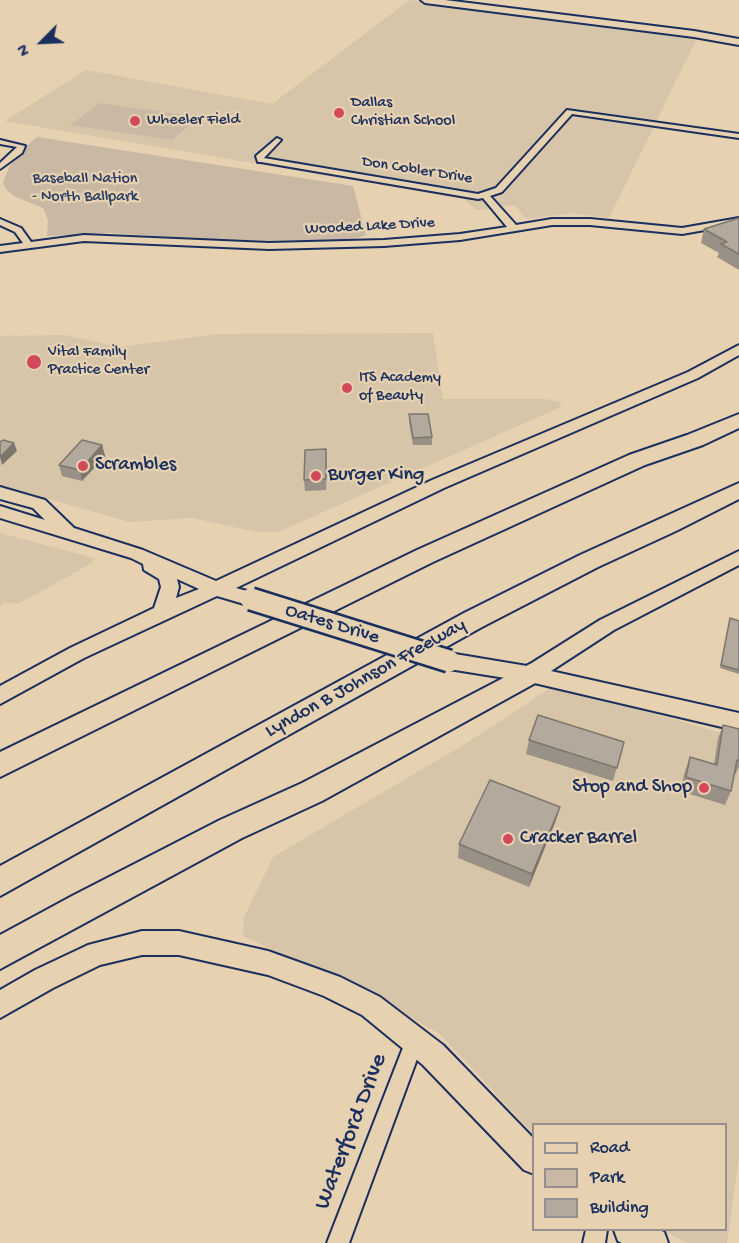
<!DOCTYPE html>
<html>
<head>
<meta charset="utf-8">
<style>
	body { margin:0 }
	#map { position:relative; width:739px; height:1243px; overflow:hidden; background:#e6d1b0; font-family:"Gochi Hand",sans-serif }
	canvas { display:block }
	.legend { position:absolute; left:532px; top:1123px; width:195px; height:108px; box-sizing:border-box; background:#e6d1b0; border:2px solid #95908f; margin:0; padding:8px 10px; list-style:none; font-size:18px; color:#1b2f5e }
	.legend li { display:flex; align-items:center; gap:12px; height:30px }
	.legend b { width:30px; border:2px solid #95908f }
	.north { position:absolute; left:12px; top:12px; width:60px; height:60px; -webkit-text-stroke:4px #e6d1b0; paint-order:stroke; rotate:246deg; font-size:16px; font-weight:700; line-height:24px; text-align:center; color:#1b2f5e }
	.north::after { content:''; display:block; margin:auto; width:21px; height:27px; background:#1b2f5e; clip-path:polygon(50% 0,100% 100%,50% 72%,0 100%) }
</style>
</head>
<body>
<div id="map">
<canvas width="739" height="1243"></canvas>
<ul class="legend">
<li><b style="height:8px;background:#e6d1b0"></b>Road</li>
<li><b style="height:16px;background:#c9b9a4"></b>Park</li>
<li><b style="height:16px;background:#b3a99c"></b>Building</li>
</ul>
<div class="north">N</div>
</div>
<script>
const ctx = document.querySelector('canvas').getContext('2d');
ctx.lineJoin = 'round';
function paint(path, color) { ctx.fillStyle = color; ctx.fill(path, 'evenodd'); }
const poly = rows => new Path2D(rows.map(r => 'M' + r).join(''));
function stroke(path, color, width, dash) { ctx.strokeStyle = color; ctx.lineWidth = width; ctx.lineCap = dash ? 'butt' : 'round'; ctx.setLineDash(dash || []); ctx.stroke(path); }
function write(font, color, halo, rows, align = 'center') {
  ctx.font = font + ' "Gochi Hand",sans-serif'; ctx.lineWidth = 4.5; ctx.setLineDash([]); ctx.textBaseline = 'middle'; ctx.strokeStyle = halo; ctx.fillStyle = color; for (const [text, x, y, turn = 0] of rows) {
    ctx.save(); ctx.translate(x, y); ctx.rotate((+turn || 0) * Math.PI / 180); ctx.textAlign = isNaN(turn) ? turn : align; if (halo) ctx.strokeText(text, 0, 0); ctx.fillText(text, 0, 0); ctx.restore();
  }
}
paint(poly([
	[410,0,698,36,609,218,572,213,527,219,514,205,476,210,464,199,5,121,86,70,272,104],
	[433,333,443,399,546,399,560,402,561,407,278,532,257,532,192,518,129,522,0,485,0,336,65,335,119,347,219,334],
	[0,533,94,558,92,563,18,604,5,602,0,606],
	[555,685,739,738,739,1156,727,1243,688,1243,662,1230,726,1230,726,1124,534,1124,533,1134,441,1035,345,978,289,957,243,936,244,917,273,857,465,744]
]), '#d7c5aa');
paint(poly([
	[100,103,199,117,172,140,70,125],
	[37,137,353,186,366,235,354,239,300,241,230,241,109,233,47,236,48,220,43,208,14,196,5,188,3,182,9,167,23,149]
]), '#c9b9a4');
const street = poly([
	[567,110,739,134,739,138,572,114,502,192,490,196,516,225,552,219,590,219,682,228,739,218,739,224,682,234,590,225,552,225,460,240,384,246,269,249,84,241,0,252,0,246,23,243,15,232,0,225,0,219,21,228,31,242,84,235,269,243,384,240,460,234,507,227,483,198,478,199,261,162,258,162,256,156,277,138,281,140,264,158,478,194,496,188,567,110],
	[0,140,25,146,22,153,0,169,0,163,17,147,0,144,0,140],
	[415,1031,422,1033,424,1040,349,1243,327,1243,406,1040,408,1033,415,1031],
	[586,1230,607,1230,605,1243,583,1243,586,1230]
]);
const secondary = poly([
	[421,0,445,0,694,31,739,39,739,45,694,37,425,3,421,0],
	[739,345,739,355,698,378,444,488,236,588,258,594,261,599,258,604,251,606,217,596,84,658,0,704,0,686,70,648,154,608,161,587,159,579,144,570,143,564,131,558,0,518,0,506,45,520,33,508,0,499,0,487,45,500,74,528,143,550,216,581,432,480,688,372,739,345],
	[177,579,199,589,176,598,179,587,177,579],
	[739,551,739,565,614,630,551,671,739,713,739,731,530,682,449,669,442,666,439,661,442,656,449,653,527,666,600,620,739,551],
	[142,931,179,931,268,951,340,977,380,997,443,1045,534,1139,534,1174,524,1170,423,1065,362,1015,324,996,268,975,179,955,142,955,100,965,53,988,0,1018,0,990,35,970,88,945,142,931],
	[614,1230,659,1230,664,1232,668,1243,622,1243,618,1241,614,1230]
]);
const highway = poly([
	[739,414,739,428,703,445,645,465,433,562,0,777,0,752,417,550,629,455,687,435,739,414],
	[739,483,739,499,676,531,598,567,482,627,0,896,0,866,464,613,580,555,739,483],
	[530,664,539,667,543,674,539,681,322,801,242,838,0,969,0,935,72,896,220,820,302,783,530,664]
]);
stroke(street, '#1b2f5e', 4);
stroke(secondary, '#1b2f5e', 4);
stroke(highway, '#1b2f5e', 4);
paint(street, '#e6d1b0');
paint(secondary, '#e6d1b0');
paint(highway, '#e6d1b0');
const secondaryBridge = poly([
	[251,599,449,661]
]);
stroke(secondaryBridge, '#1b2f5e', 26, []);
stroke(secondaryBridge, '#e6d1b0', 21);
paint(poly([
	[739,218,739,270,717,257,719,253,701,243,704,229],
	[409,414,432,437,432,445,413,445,409,422],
	[102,445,105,456,82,481,62,476,59,465],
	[327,460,326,490,305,491,304,480],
	[730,618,739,621,739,674,720,668],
	[723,725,739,729,739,767,735,775,734,775,731,791,725,805,680,791,685,771,690,757,714,764,718,739],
	[529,740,624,742,613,781,526,754],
	[560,807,556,820,529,887,458,858,459,844]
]), '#9a9186');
paint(poly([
	[14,443,17,451,2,465,0,457],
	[102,445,105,456,82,481,80,470],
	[560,807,556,820,529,887,532,874]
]), '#7d766d');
const building = poly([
	[739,218,739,254,721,244,727,242,704,229,739,218],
	[409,414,428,414,432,437,413,438,409,414],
	[3,440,14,443,0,457,0,442,3,440],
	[82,440,102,445,80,470,59,465,82,440],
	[326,449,326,479,304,480,305,450,326,449],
	[730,618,739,621,739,670,721,665,730,618],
	[538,715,624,742,617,768,529,740,538,715],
	[723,725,739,729,739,761,737,760,731,791,686,777,690,757,717,765,723,725],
	[490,780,560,807,532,874,459,844,490,780]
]);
paint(building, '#b3a99c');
stroke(building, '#7d766d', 1.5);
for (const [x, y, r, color] of [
	[339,113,6,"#d1495b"],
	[135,121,6,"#d1495b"],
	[34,362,8,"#d1495b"],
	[347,388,6,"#d1495b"],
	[83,466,6,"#d1495b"],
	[316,476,6,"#d1495b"],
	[704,788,6,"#d1495b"],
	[508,839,6,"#d1495b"]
]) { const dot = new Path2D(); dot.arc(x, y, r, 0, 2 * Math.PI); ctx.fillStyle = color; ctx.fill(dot); stroke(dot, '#e6d1b0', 2); }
write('16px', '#1b2f5e', '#e6d1b0', [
	["Dallas",351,104],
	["Christian School",351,122],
	["Wheeler Field",147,121],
	["Vital Family",48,353],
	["Practice Center",48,371],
	["ITS Academy",359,379],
	["of Beauty",359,397]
], 'left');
write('16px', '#1b2f5e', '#e6d1b0', [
	["Don Cobler Drive",417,171,9],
	["Wooded Lake Drive",370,227,-3]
]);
write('16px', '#2c3d65', '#e6d1b0', [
	["Baseball Nation",85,180],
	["- North Ballpark",85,198]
]);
write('20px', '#1b2f5e', '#e6d1b0', [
	["Scrambles",95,466],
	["Burger King",328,476],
	["Stop and Shop",692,788,"right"],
	["Cracker Barrel",520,839]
], 'left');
write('20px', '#1b2f5e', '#e6d1b0', [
	["Oates Drive",332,625,17],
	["Lyndon B Johnson Freeway",366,679,-29]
]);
write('24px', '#1b2f5e', '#e6d1b0', [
	["Waterford Drive",352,1132,-69]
]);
</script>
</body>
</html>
